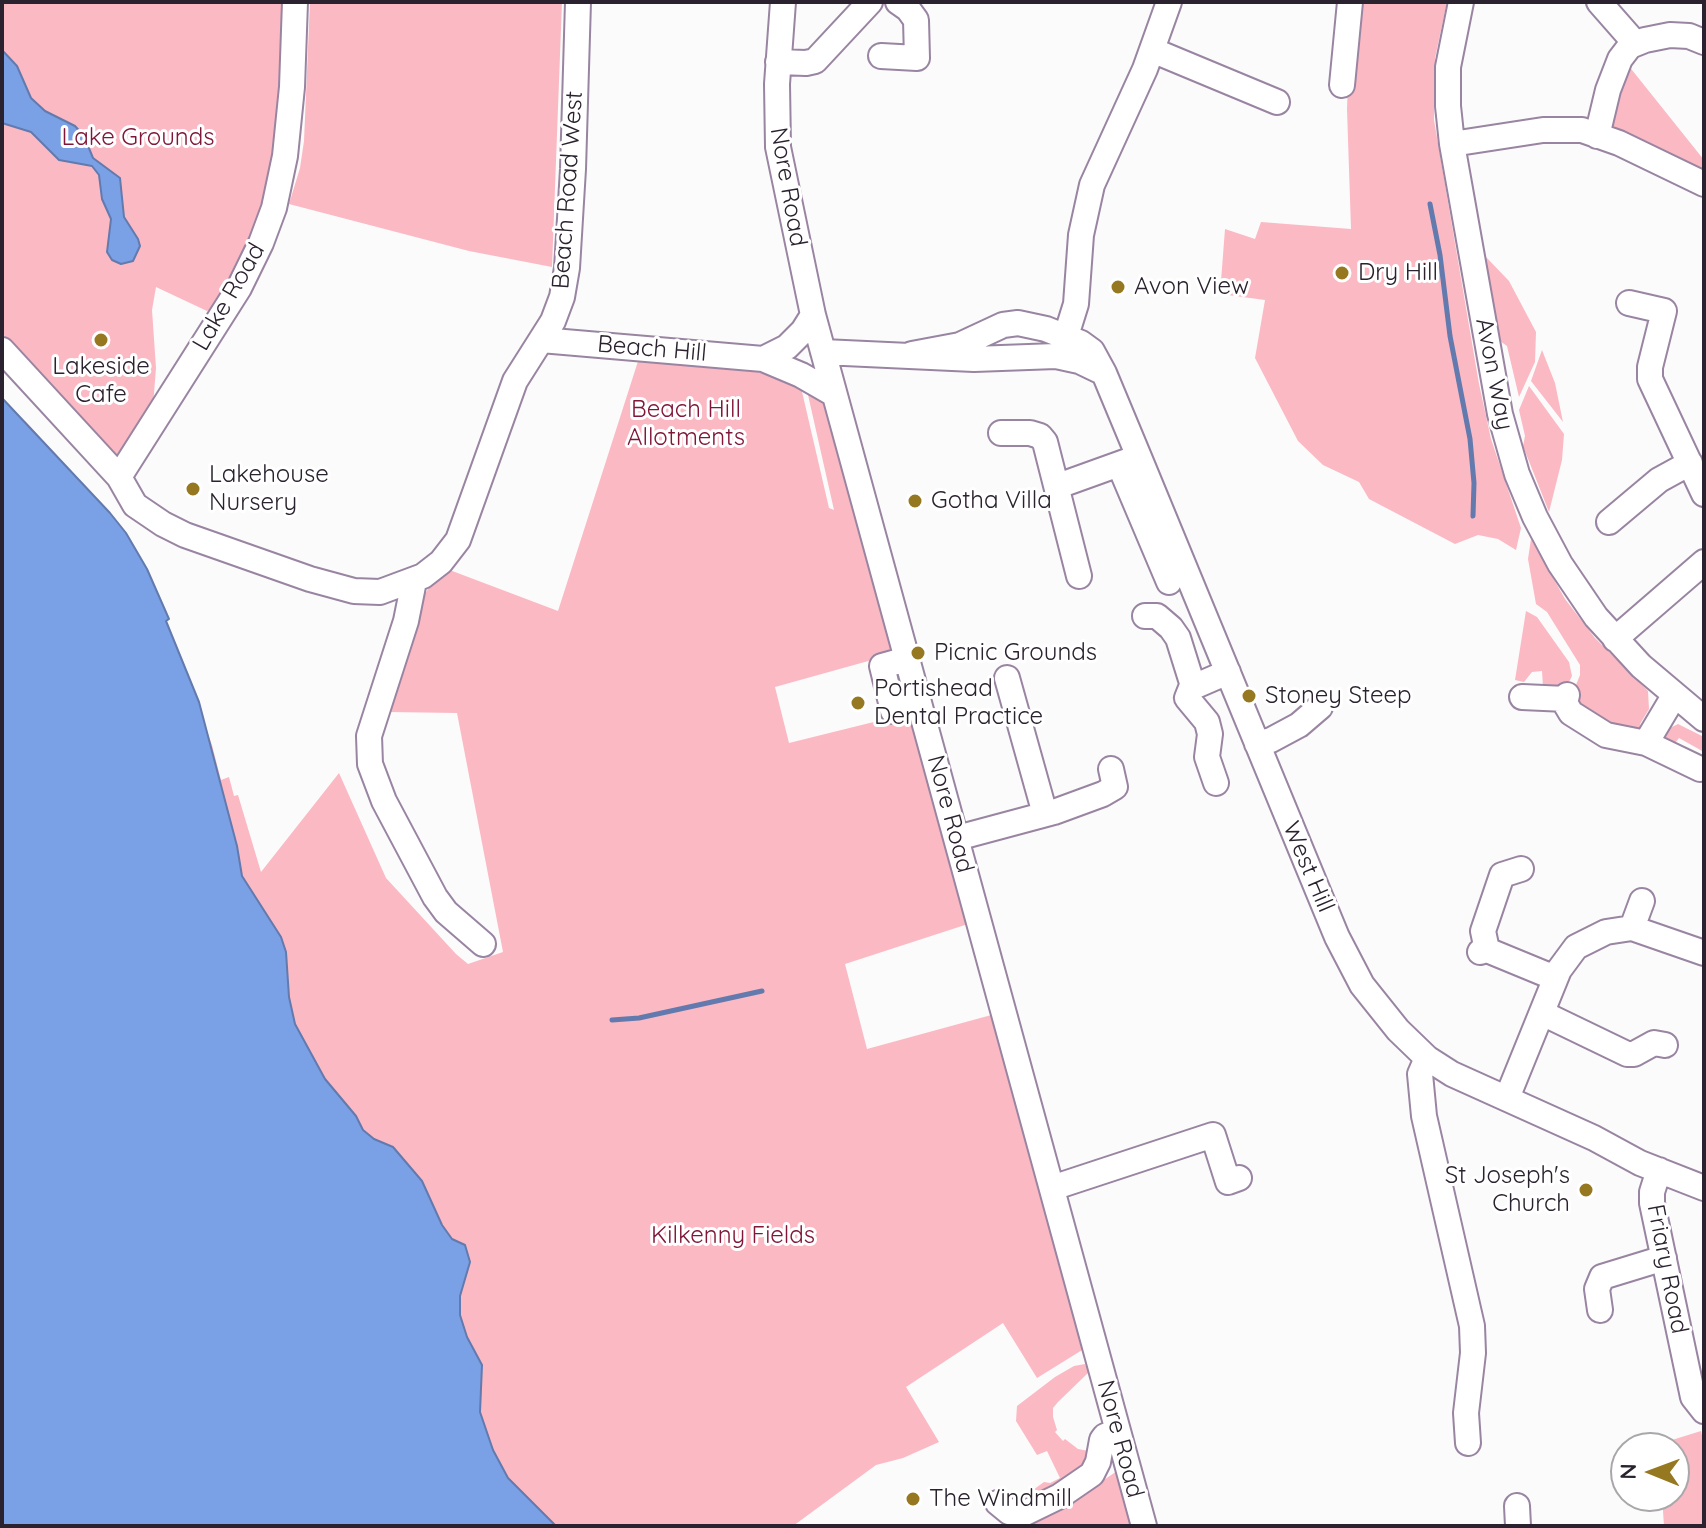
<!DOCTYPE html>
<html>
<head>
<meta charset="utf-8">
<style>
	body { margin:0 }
	#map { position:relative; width:1706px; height:1528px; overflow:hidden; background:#fbfbfb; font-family:Quicksand,sans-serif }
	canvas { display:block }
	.frame { position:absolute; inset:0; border:4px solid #2a222e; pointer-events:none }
	.north { position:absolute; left:1610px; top:1432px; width:80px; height:80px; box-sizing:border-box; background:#fff; border:2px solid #aaa7ab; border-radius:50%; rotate:271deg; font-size:22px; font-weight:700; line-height:32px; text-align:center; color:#2a222e }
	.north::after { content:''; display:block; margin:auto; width:28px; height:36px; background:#967820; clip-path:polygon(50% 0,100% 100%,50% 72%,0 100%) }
</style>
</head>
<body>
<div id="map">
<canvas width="1706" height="1528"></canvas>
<div class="frame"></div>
<div class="north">N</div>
</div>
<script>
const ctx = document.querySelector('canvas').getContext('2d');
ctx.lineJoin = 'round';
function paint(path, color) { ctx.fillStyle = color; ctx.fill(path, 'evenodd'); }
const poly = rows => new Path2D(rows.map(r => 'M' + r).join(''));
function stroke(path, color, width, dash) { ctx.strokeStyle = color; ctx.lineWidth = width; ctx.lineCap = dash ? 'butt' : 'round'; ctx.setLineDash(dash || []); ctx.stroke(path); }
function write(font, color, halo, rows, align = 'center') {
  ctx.font = font + ' Quicksand,sans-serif'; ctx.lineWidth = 6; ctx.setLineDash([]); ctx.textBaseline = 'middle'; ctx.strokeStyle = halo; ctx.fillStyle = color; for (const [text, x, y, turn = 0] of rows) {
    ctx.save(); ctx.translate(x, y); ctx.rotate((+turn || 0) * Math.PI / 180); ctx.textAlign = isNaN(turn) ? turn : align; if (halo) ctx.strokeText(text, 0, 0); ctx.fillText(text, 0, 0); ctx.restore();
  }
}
paint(poly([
	[2,2,287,2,277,129,258,225,216,307,207,311,156,287,152,310,156,368,153,406,120,455,114,460,2,333],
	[310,2,562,2,552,267,469,251,289,204,300,168,304,141],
	[1356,2,1447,2,1435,58,1434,120,1479,384,1491,439,1521,528,1516,550,1498,539,1478,535,1455,544,1369,499,1359,482,1323,465,1298,441,1255,358,1265,300,1220,294,1225,229,1255,239,1261,222,1351,229,1347,109,1350,23],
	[1628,65,1704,160,1704,171,1604,132],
	[1485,256,1509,281,1536,332,1535,362,1519,397,1507,346,1500,341],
	[1542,350,1555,383,1563,422,1531,381],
	[640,355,738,363,800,383,829,508,834,510,806,386,825,398,897,653,775,687,789,743,914,712,914,734,968,924,845,964,867,1049,995,1014,1087,1347,1037,1378,1003,1323,906,1387,939,1442,903,1458,876,1465,793,1526,2,1526,2,404,26,422,110,513,126,533,147,569,169,619,166,621,212,745,221,780,229,777,234,796,238,795,261,872,339,773,386,878,456,954,468,964,503,952,457,713,388,712,423,597,433,581,447,569,558,611],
	[1529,386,1564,434,1562,460,1549,512,1523,446,1525,436,1519,410],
	[1531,539,1565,599,1595,638,1648,691,1649,709,1640,724,1642,727,1623,731,1574,703,1572,695,1580,675,1580,665,1547,612,1536,604,1528,559],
	[1526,611,1537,617,1569,662,1572,676,1566,688,1543,687,1542,671,1532,672,1524,682,1515,680],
	[1678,724,1704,737,1704,752,1679,738,1672,747,1661,738,1664,731],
	[1085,1364,1089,1372,1058,1402,1053,1408,1053,1417,1057,1430,1055,1432,1063,1441,1065,1439,1078,1449,1094,1452,1091,1464,1038,1503,1015,1503,1044,1482,1050,1483,1060,1478,1047,1451,1037,1455,1016,1421,1017,1406,1055,1377,1074,1366],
	[1701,1431,1704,1445,1704,1526,1664,1526,1662,1496,1674,1496,1674,1448,1659,1448,1659,1444],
	[1117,1471,1131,1526,1023,1526,1086,1492]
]), '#fbb9c3');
const water = poly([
	[2,50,17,66,31,98,45,111,75,126,84,136,93,158,120,178,124,217,138,239,140,246,133,261,121,264,112,260,107,252,111,219,102,199,99,175,92,166,59,160,31,132,2,123,2,50],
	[2,398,110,513,126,533,147,569,169,619,166,621,199,702,237,846,242,876,281,937,286,952,289,997,295,1024,325,1079,356,1116,363,1130,374,1139,393,1147,422,1181,442,1225,452,1239,465,1245,470,1262,460,1296,460,1315,467,1337,482,1365,480,1412,493,1450,508,1478,556,1526,2,1526,2,398]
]);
paint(water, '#7aa0e5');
stroke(water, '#627aae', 2);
stroke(poly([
	[1430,204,1440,255,1450,336,1470,439,1474,483,1473,516],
	[612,1020,639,1018,762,991]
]), '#627aae', 5);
const minor = poly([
	[783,2,777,84,778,147,813,315,1144,1526],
	[1461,2,1448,67,1448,106,1452,144,1500,414,1517,474,1535,517,1560,564,1596,617,1641,666,1704,719],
	[1599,2,1635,43],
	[1152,50,1277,102],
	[881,56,917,58,916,20,908,9,898,2],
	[778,62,806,63,815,61,870,2],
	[1342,85,1350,2],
	[1597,136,1608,90,1620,59,1630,46,1645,40,1670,35,1689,36,1704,42],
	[1452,144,1543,130,1582,130,1619,143,1704,184],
	[1629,303,1664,311,1650,367,1650,379,1704,494],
	[1066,336,1076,304,1081,235,1092,185,1145,69,1169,2],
	[541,340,763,359,787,347,803,331,813,315],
	[2,350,119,477,135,505,163,524,185,535,310,579,354,591,380,592,423,576,441,562,458,540,515,381,553,321,562,297,567,268,573,169,578,2],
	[823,352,974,359,1056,356,1079,361,1104,373],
	[912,354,960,345,1003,325,1018,323,1046,329,1081,343,1092,351,1104,373,1139,457,1337,937,1362,985,1398,1030,1427,1058,1452,1074,1594,1138,1640,1163,1704,1188],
	[763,359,801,375,834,394],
	[1001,433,1030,433,1040,436,1045,442,1079,576],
	[1119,464,1169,582],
	[119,477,239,288,261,243,274,208,285,156,292,87,295,2],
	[1058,486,1133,459],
	[1609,522,1659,480,1690,463],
	[414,581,406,621,369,736,370,764,384,801,435,897,446,912,483,944],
	[1145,616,1157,616,1171,628,1178,638,1193,686],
	[1615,639,1704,562],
	[907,659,882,666,893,711,919,703],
	[1007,678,1045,814],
	[1567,695,1565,703,1571,713,1606,735,1646,743,1700,769],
	[1522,697,1566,699],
	[1646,743,1674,696],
	[1257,744,1271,740,1299,725,1320,707],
	[1216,783,1207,757,1210,734,1207,722,1187,698,1191,688,1228,672],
	[957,838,1054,812,1103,794,1115,787,1111,769],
	[1632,928,1642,901],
	[1487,950,1483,931,1502,875,1521,869],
	[1480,952,1487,950,1555,978],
	[1542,1013,1627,1054,1634,1054,1654,1043,1665,1045],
	[1427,1058,1420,1074,1424,1116,1472,1326,1473,1353,1466,1413,1468,1443],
	[1507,1098,1559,970,1576,947,1606,932,1632,928,1704,953],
	[1659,1170,1652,1192,1652,1203,1693,1397,1704,1411],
	[1052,1188,1213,1135,1228,1182,1239,1178],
	[1600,1310,1597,1289,1602,1277,1664,1258],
	[998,1503,1009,1512,1021,1515,1060,1496,1092,1474,1098,1462,1102,1440,1105,1436,1118,1431],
	[1517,1506,1518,1526]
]);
stroke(minor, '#9985a2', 28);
stroke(minor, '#fff', 24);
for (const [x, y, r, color] of [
	[1342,273,8,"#967820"],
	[1118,287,8,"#967820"],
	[101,340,8,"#967820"],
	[193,489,8,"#967820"],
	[915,501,8,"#967820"],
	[918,653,8,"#967820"],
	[1249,696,8,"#967820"],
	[858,703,8,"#967820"],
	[1586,1190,8,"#967820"],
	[913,1499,8,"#967820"]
]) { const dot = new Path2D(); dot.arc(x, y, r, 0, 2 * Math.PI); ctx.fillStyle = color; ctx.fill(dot); stroke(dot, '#fff', 3); }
write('24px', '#801738', '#fff', [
	["Lake Grounds",138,138],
	["Beach Hill",686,410],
	["Allotments",686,438],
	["Kilkenny Fields",733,1236]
]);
write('24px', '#2a222e', '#fff', [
	["Nore Road",788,187,80],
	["Beach Road West",568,190,-86],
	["Lake Road",229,297,-60],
	["Beach Hill",652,349,5],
	["Avon Way",1494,374,79],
	["Nore Road",950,814,75],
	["West Hill",1308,867,67],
	["Friary Road",1667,1269,79],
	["Nore Road",1120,1439,75]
]);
write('24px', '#2a222e', '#fff', [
	["Dry Hill",1358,273],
	["Avon View",1134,287],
	["Lakeside",101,367,"center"],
	["Cafe",101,395,"center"],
	["Lakehouse",209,475],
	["Nursery",209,503],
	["Gotha Villa",931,501],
	["Picnic Grounds",934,653],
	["Portishead",874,689],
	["Dental Practice",874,717],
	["Stoney Steep",1265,696],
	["St Joseph's",1570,1176,"right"],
	["Church",1570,1204,"right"],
	["The Windmill",929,1499]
], 'left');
</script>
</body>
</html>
